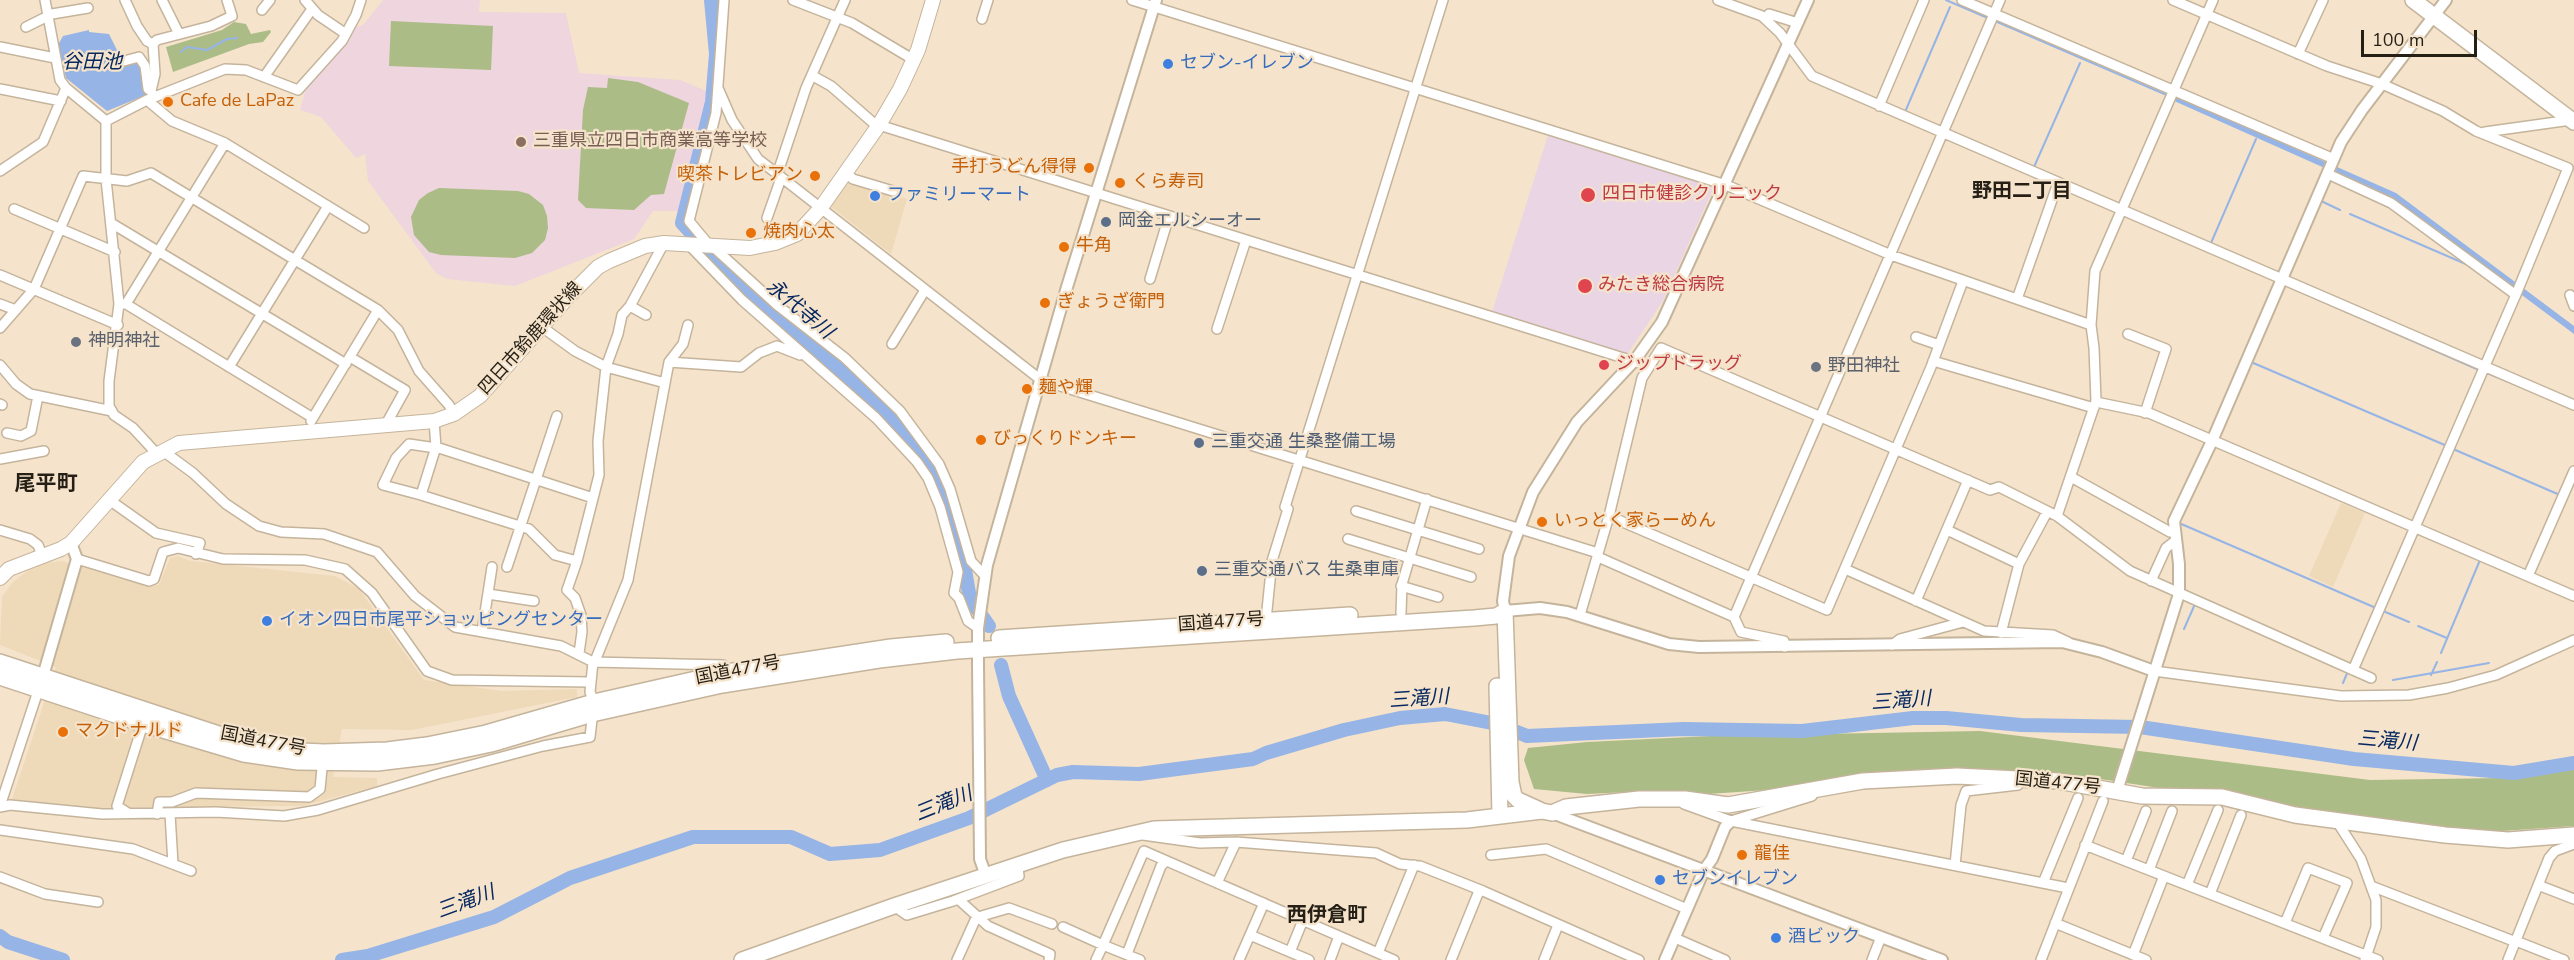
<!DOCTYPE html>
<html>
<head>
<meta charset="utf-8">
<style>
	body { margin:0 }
	#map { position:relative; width:2574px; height:960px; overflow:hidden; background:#f5e4cb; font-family:"Nunito Sans",sans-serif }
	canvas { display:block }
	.scale { position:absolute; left:2361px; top:30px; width:116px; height:27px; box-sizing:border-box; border:3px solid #251f16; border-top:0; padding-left:8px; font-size:18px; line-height:21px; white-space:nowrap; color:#251f16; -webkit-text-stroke:4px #f5e4cb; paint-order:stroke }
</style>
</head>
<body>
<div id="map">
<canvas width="2574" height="960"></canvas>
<div class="scale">100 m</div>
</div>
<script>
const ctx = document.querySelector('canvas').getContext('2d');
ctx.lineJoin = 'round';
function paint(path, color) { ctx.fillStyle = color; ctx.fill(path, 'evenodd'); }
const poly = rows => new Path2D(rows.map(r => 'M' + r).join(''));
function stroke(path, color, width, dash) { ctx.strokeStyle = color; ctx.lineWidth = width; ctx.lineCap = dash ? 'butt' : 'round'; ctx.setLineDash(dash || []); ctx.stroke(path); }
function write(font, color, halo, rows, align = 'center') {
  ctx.font = font + ' "Nunito Sans","Noto Sans JP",sans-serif'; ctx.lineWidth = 4.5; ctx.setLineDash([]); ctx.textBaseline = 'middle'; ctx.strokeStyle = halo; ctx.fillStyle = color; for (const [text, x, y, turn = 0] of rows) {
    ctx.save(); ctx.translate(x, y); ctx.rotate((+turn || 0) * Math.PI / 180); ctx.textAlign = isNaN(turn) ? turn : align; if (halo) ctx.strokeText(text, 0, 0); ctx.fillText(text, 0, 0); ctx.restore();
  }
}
paint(poly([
	[846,179,907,199,891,254,829,205],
	[2341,503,2365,513,2333,587,2309,576],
	[178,556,191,561,335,576,359,589,424,680,501,691,577,689,577,697,412,730,342,729,333,777,377,778,377,786,302,806,170,807,110,812,12,799,56,667,0,645,2,597,13,582,29,570,46,563,62,561,146,586,159,585,170,558]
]), '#eed9b9');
paint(poly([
	[383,0,480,0,479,12,566,13,579,73,680,80,709,92,698,150,680,211,653,211,634,239,515,286,447,279,436,273,368,181,365,154,356,158,321,117,300,110,307,85,353,28,363,25]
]), '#eed5de');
paint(poly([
	[1548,135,1715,185,1663,301,1627,355,1492,312]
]), '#ead5e4');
paint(poly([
	[391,21,493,26,491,70,389,66],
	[234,22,246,24,251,34,270,30,271,32,263,42,249,44,173,72,166,47,222,30],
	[608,78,638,82,689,103,664,194,651,195,634,210,586,208,578,200,583,110,588,87,607,88],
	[439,188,518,191,529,194,543,205,547,216,548,228,545,240,532,253,515,258,441,255,429,252,414,235,411,217,419,200,428,193],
	[1980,731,2370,780,2503,778,2574,764,2574,826,2488,832,2321,812,2237,793,2166,789,2087,777,1959,769,1842,777,1767,790,1708,794,1647,791,1587,794,1534,789,1524,760,1528,748,1587,742,1711,736]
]), '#abbc86');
paint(poly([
	[89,30,89,32,109,34,124,64,138,60,141,63,146,95,107,111,66,78,58,45,63,36],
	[2174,95,2396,193,2574,326,2574,334,2392,198,2172,100]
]), '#96b4e5');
stroke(poly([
	[1946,0,1990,19],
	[1995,21,2169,96],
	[181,52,187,47,207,50,227,39,237,38],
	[1905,112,1950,7],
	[2034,167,2080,63],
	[2321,201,2340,210],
	[2350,214,2468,265],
	[2211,243,2256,139],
	[2285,285,2479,370],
	[990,334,1015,353],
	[2251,362,2447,446],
	[2487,373,2521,387],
	[2217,447,2347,503],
	[2453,449,2560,495],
	[2366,511,2410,530],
	[2179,523,2376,608],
	[2418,534,2440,543],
	[2383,611,2409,622],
	[2418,626,2447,638],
	[2184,629,2195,604],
	[2441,653,2480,560],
	[2431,675,2437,662],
	[2393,680,2489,663],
	[2343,683,2348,671]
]), '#96b4e5', 2);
stroke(poly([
	[711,0,716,54,712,102,682,223,737,283,840,370,902,429,921,453,937,478,945,499,964,564,970,599,989,626],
	[1001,665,1009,696,1047,780],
	[0,936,8,942,63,960],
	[342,960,368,956,494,917,570,878,693,837,791,837,830,854,880,850,969,818,1057,775,1073,772,1139,774,1253,759,1266,753,1344,730,1400,718,1445,714,1497,724,1527,736,1684,729,1802,731,1913,718,1946,718,2021,725,2140,727,2354,759,2514,773,2574,763]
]), '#96b4e5', 14);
const minor = poly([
	[45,0,60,80,66,88,106,121,106,179,119,304,109,381,109,406,114,415,133,428,157,454],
	[125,0,137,26,147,41,153,44,155,74,151,91,154,97],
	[162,0,179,34],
	[305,0,318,15,346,34],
	[793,0,852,23,914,60],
	[1132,0,1726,185,1891,255,2091,325],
	[1718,0,1762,16,1780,33,1812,76,2574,405],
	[1962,0,2334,159],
	[2173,0,2327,66,2382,84,2443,111,2476,131,2568,168,2517,292,2353,670],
	[262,10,270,0],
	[982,19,988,0],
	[1765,19,1769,14,1798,23],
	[26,27,52,14,88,8],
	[153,44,157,40,211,26,232,16,227,0],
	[0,47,55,58],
	[2298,54,2323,0],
	[124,61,139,57,145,66,148,89,151,91],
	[813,76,831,86,878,127],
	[264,77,312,9],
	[718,88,732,120,758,159,1041,380,1598,553],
	[0,89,61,101],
	[147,100,172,121,225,143,328,206,229,367],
	[1879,106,1924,0],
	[106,121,147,100,225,69,246,70,298,90,342,41,356,15,361,0],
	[879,125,1649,366],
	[2485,132,2571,120],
	[0,171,43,142,66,88],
	[846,173,853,179,893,191],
	[2328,174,2391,203,2516,295],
	[777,175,806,88,845,0],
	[328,206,364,228],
	[14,209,115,252],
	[767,218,781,178],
	[111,223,346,364],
	[688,244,742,300,876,418,917,462,928,478,940,507,958,572,954,593,959,598,968,621,978,628],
	[709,245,689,221,716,113,724,0],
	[711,245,777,305,845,358,900,411,939,464,950,489,971,561,985,576],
	[0,275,118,325],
	[1150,279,1169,216],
	[2570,295,2574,306],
	[2017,299,2058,183],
	[0,304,16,310],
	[119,304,126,304,313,418],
	[126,304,225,143],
	[630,306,646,315],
	[542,327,575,351,606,367,665,383],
	[0,328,34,289,83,176,127,181,151,173,378,310,398,330,419,371,449,405,454,414],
	[1217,329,1246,240],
	[2128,334,2166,349,2145,413],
	[1916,337,1939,345],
	[892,344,925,290],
	[350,357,405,390,385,426],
	[1933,361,2094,408],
	[669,362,741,367,759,353,777,346,800,355],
	[0,365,16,384,30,394,112,411],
	[2096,402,2149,413,2574,596],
	[0,404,2,405],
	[311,421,378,310],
	[434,421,436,447,421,495,529,529,555,555,577,561],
	[7,433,21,436,31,431,38,396],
	[436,447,593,498],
	[163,451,193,473,226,504,259,526,281,532,324,534,377,552,415,596,455,627,561,646,593,662],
	[0,459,44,451],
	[2071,477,2170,532,2174,532],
	[421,495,383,485,396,458,409,444,436,448],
	[108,499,156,533,200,543,196,554],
	[1356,511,1479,549],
	[1609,516,1827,610,1931,367,1963,281],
	[2057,516,2096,401,2094,348,2091,325,2095,271,2213,0],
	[0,530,30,539,38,545,42,555],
	[1947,530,2019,564],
	[1348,539,1471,577],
	[1598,557,1734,617,1741,632,1784,641,1785,647],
	[77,559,149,581,154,579,163,552,178,548,223,559,305,560,345,569,372,593,427,671,452,680,590,682],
	[507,567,557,416],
	[1845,569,1984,631,2053,635,2068,642],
	[2528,576,2574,471],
	[2151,581,2166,548,2175,541],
	[1401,586,1438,597],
	[488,594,534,601],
	[1916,601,1968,480],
	[1401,613,1402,584,1427,499],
	[1580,615,1609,516,1642,378,1661,348,1990,490,1999,487,2057,516,2130,571,2371,678],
	[1734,617,2000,0],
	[1266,620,1272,561,1288,509,1285,507,1443,0],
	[482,632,492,567],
	[2001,633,2019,564,2047,512],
	[1892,645,1900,639,1963,622],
	[579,653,582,632,581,615,575,598,567,590,577,561,599,475,598,441,606,367,618,334,622,315,630,306,664,243],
	[595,661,628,580,669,362,683,344,688,325],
	[593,662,723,665,727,672],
	[2154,671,2341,696,2409,695,2448,688,2496,675,2574,640],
	[1684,804,1731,821,2068,888],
	[0,806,39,688],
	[0,807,10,805,102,814,216,812,284,816,318,810,438,774,543,746,590,737,594,702,590,692,593,662],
	[128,813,117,806,143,724],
	[157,814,159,802,172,802,196,793,309,797,320,789,323,758],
	[170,814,173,864],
	[2336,820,2361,859,2376,900,2376,927,2365,960],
	[1731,821,1812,796],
	[0,830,133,849,191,871],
	[1143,835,1200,843,1236,842],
	[2085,845,2378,960],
	[1491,855,1546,849,1687,909],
	[2126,861,2146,811],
	[1955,865,1961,805,1966,791,2018,785],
	[2149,870,2172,811],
	[0,877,45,894,98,902],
	[1217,883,1236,842,1376,853,1400,864,1420,866,1483,891,1639,960],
	[2043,883,2078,798],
	[2187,885,2218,810],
	[2538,885,2574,899],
	[2371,886,2516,942],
	[2210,894,2241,815],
	[958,899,988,926,1050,954,1049,960],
	[894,906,907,915,953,901,1019,876,1018,867],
	[2055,923,2146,960],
	[2285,923,2308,868,2347,883,2323,938],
	[1063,927,1103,945,1096,960],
	[1250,935,1309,960],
	[1675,938,1725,960],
	[2516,941,2564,960],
	[1290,952,1303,920],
	[1378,953,1414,865],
	[1127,954,1161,866,1166,861],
	[2133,955,2164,876],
	[957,960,976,918,985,915,1009,908,1052,924],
	[1140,960,1103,945,1144,851,1394,960],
	[1239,960,1264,903],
	[1330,960,1339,936],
	[1451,960,1479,891],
	[1544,960,1558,925],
	[1872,960,1881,937],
	[2041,960,2103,801],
	[2508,960,2549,858,2555,851,2574,844]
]);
const tertiary = poly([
	[1808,0,1662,322,1635,360,1577,422,1533,492,1509,556,1503,601,1505,611,1540,608,1567,612,1669,644,1699,647,2062,642,2102,652,2154,671],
	[43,676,77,559,71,543],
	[2117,791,2179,594,2179,564,2174,521,2212,441,2341,142,2362,110,2446,0],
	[1552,813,1942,960],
	[986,876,980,859,978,664,978,628,987,565,1067,287,1156,0],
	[1665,960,1704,870,1712,859,1725,827,1731,821]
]);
const primary = poly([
	[0,578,9,569,61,549,71,543,143,462,179,443,434,421,454,414,480,396,569,296,598,267,609,261,645,246,664,243,750,248,775,243,797,234,820,209,879,125,900,89,918,50,933,0]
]);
const trunk = poly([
	[2413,0,2574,122],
	[1505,611,1511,782,1514,796,1518,800,1540,810],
	[999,638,1350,615],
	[0,662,231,738,301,751,324,752,387,750,427,745,486,733,594,702,727,672,891,647,946,642],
	[0,677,143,724,244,754,298,762,377,763,435,756,491,744,592,714,722,685,879,660,957,651,1474,618,1496,616,1505,611],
	[1497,686,1500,816],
	[742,960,894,906,1063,850,1154,829,1467,820,1542,811,1552,813,1566,807,1639,799,1685,799,1728,805,1863,781,1957,776,2058,781,2142,796,2222,797,2295,815,2445,835,2508,840,2574,835]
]);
stroke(minor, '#c5b49c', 12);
stroke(tertiary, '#c5b49c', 14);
stroke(primary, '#c5b49c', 16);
stroke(trunk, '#c5b49c', 18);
stroke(minor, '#fff', 9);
stroke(tertiary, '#fff', 10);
stroke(primary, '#fff', 14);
stroke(trunk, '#fff', 15);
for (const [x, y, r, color] of [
	[1168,64,6,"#3f7fe0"],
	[168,102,6,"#e8710a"],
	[521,142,6,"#8d6e63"],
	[1089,168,6,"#e8710a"],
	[815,176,6,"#e8710a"],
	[1120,183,6,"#e8710a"],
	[1588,195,8,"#e0444e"],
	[875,196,6,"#3f7fe0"],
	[1106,222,6,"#5c6f8a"],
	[751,233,6,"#e8710a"],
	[1064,247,6,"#e8710a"],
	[1585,286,8,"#e0444e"],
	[1045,303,6,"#e8710a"],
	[76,342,6,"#6b7280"],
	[1604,365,6,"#e0444e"],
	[1816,367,6,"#6b7280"],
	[1027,389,6,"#e8710a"],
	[981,440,6,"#e8710a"],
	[1199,443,6,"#5c6f8a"],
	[1542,522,6,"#e8710a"],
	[1202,571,6,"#5c6f8a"],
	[267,621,6,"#3f7fe0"],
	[63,732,6,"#e8710a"],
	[1742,855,6,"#e8710a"],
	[1660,880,6,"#3f7fe0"],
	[1776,938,6,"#3f7fe0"]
]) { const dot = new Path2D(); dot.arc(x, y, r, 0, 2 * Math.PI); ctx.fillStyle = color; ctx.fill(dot); stroke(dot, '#f5e4cb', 2); }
write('18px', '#366cbe', '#f5e4cb', [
	["セブン-イレブン",1180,64],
	["ファミリーマート",887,196],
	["イオン四日市尾平ショッピングセンター",279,621],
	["セブンイレブン",1672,880],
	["酒ビック",1788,938]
], 'left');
write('18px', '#c56008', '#f5e4cb', [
	["Cafe de LaPaz",180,102],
	["手打うどん得得",1077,168,"right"],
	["喫茶トレビアン",803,176,"right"],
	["くら寿司",1132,183],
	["焼肉心太",763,233],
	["牛角",1076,247],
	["ぎょうざ衛門",1057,303],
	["麺や輝",1039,389],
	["びっくりドンキー",993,440],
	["いっとく家らーめん",1554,522],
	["マクドナルド",75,732],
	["龍佳",1754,855]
], 'left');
write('18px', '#785e54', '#f5e4cb', [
	["三重県立四日市商業高等学校",533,142]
], 'left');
write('18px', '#be3a42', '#f5e4cb', [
	["四日市健診クリニック",1602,195],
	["みたき総合病院",1598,286],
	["ジップドラッグ",1616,365]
], 'left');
write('18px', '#4e5e75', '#f5e4cb', [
	["岡金エルシーオー",1118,222],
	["三重交通 生桑整備工場",1211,443],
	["三重交通バス 生桑車庫",1214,571]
], 'left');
write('18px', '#251f16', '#f5e4cb', [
	["四日市鈴鹿環状線",531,339,-48],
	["国道477号",1221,623,-4],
	["国道477号",738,671,-11],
	["国道477号",263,742,11],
	["国道477号",2058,784,6]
]);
write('18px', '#5b616d', '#f5e4cb', [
	["神明神社",88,342],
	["野田神社",1828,367]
], 'left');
write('italic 20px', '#072861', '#f5e4cb', [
	["谷田池",92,63],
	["永代寺川",799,310,40],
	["三滝川",1419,700,-4],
	["三滝川",1901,702,-4],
	["三滝川",2387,742,5],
	["三滝川",944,805,-22],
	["三滝川",466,903,-20]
]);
write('bold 20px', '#251f16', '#f5e4cb', [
	["野田二丁目",2022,192],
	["西伊倉町",1327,916]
]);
write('bold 21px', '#251f16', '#f5e4cb', [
	["尾平町",46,485]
]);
</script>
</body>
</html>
